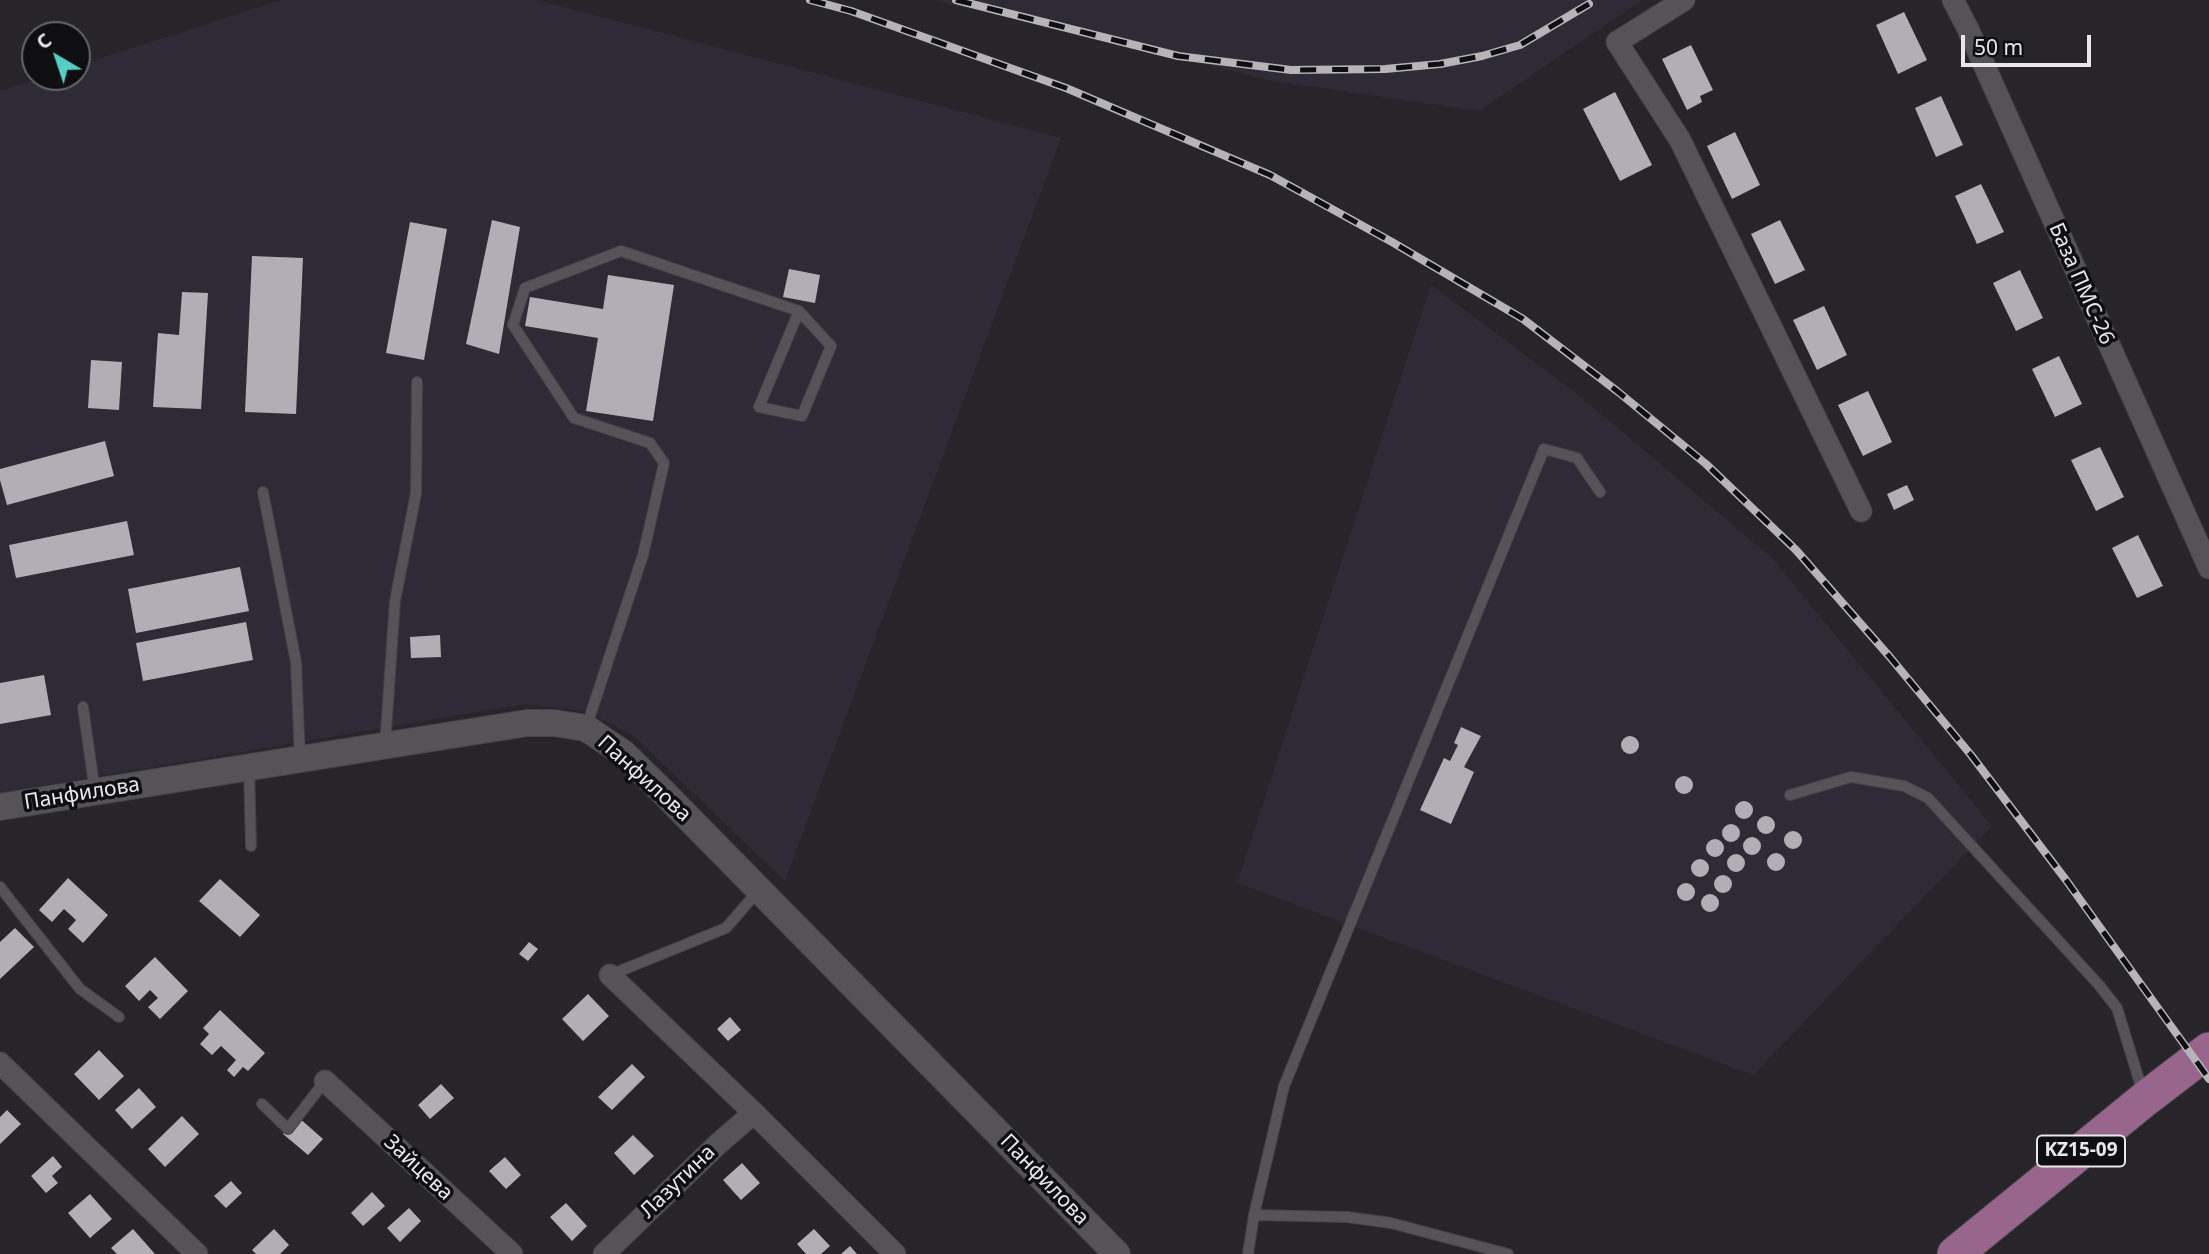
<!DOCTYPE html>
<html>
<head>
<meta charset="utf-8">
<style>
	body { margin:0 }
	#map { position:relative; width:2209px; height:1254px; overflow:hidden; background:#27252a; font-family:"Noto Sans",sans-serif }
	canvas { display:block }
	.north { position:absolute; left:21px; top:21px; width:70px; height:70px; box-sizing:border-box; background:#0f0f11; border:2px solid #666568; border-radius:50%; rotate:321deg; font-size:19px; font-weight:700; line-height:28px; text-align:center; color:#e8e7eb }
	.north::after { content:''; display:block; margin:auto; width:24px; height:32px; background:#55cec5; clip-path:polygon(50% 0,100% 100%,50% 72%,0 100%) }
	.scale { position:absolute; left:1961px; top:35px; width:130px; height:32px; box-sizing:border-box; border:4px solid #e8e7eb; border-top:0; padding-left:9px; font-size:21px; line-height:24px; white-space:nowrap; color:#e8e7eb; -webkit-text-stroke:5px #0f0f11; paint-order:stroke }
</style>
</head>
<body>
<div id="map">
<canvas width="2209" height="1254"></canvas>
<div class="north">С</div>
<div class="scale">50 m</div>
</div>
<script>
const ctx = document.querySelector('canvas').getContext('2d');
ctx.lineJoin = 'round';
function paint(path, color) { ctx.fillStyle = color; ctx.fill(path, 'evenodd'); }
const poly = rows => new Path2D(rows.map(r => 'M' + r).join(''));
function stroke(path, color, width, dash) { ctx.strokeStyle = color; ctx.lineWidth = width; ctx.lineCap = dash ? 'butt' : 'round'; ctx.setLineDash(dash || []); ctx.stroke(path); }
function write(font, color, halo, rows, align = 'center') {
  ctx.font = font + ' "Noto Sans",sans-serif'; ctx.lineWidth = 7; ctx.setLineDash([]); ctx.textBaseline = 'middle'; ctx.strokeStyle = halo; ctx.fillStyle = color; for (const [text, x, y, turn = 0] of rows) {
    ctx.save(); ctx.translate(x, y); ctx.rotate((+turn || 0) * Math.PI / 180); ctx.textAlign = isNaN(turn) ? turn : align; if (halo) ctx.strokeText(text, 0, 0); ctx.fillText(text, 0, 0); ctx.restore();
  }
}
paint(poly([
	[281,0,537,0,1061,138,785,881,634,736,588,712,525,704,0,793,0,91,43,77,77,77,77,66],
	[933,0,1642,0,1479,111,1274,81],
	[1431,285,1576,393,1772,558,1992,826,1753,1075,1237,883]
]), '#2e2b36');
paint(poly([
	[1904,12,1927,60,1898,74,1876,25],
	[1691,45,1713,90,1700,96,1702,102,1687,110,1662,59],
	[1615,92,1652,165,1620,181,1583,109],
	[1941,96,1963,145,1936,157,1915,108],
	[1735,132,1760,185,1732,199,1707,146],
	[1981,184,2004,232,1977,244,1955,196],
	[492,220,520,227,499,354,466,344],
	[1780,220,1805,270,1775,284,1751,234],
	[410,222,447,229,424,360,386,353],
	[252,256,303,258,296,414,245,412],
	[789,269,820,275,815,303,783,297],
	[2020,270,2043,318,2016,331,1993,283],
	[608,275,674,285,653,421,586,411,598,338,525,326,530,297,603,309],
	[182,292,208,293,201,409,153,407,158,333,179,335],
	[1824,306,1847,355,1817,370,1793,320],
	[2059,356,2082,404,2055,417,2032,369],
	[91,360,122,362,119,410,88,408],
	[1868,391,1892,442,1863,456,1838,405],
	[105,441,114,476,7,505,0,480,0,469],
	[2100,447,2124,497,2096,511,2071,460],
	[1907,485,1914,500,1894,510,1887,494],
	[127,521,134,555,16,578,9,545],
	[2138,535,2163,586,2137,598,2112,548],
	[240,567,249,611,136,633,128,589],
	[246,622,253,660,143,681,136,643],
	[440,635,441,657,411,658,410,637],
	[44,675,51,715,0,724,0,683],
	[1461,727,1481,736,1464,767,1474,772,1451,824,1420,810,1444,758,1450,761,1458,745,1454,743],
	'1621 745a9 9 0 1 1 18 0a9 9 0 1 1-18 0Z',
	'1675 785a9 9 0 1 1 18 0a9 9 0 1 1-18 0Z',
	'1735 810a9 9 0 1 1 18 0a9 9 0 1 1-18 0Z',
	'1757 825a9 9 0 1 1 18 0a9 9 0 1 1-18 0Z',
	'1722 833a9 9 0 1 1 18 0a9 9 0 1 1-18 0Z',
	'1784 840a9 9 0 1 1 18 0a9 9 0 1 1-18 0Z',
	'1743 846a9 9 0 1 1 18 0a9 9 0 1 1-18 0Z',
	'1706 848a9 9 0 1 1 18 0a9 9 0 1 1-18 0Z',
	'1767 862a9 9 0 1 1 18 0a9 9 0 1 1-18 0Z',
	'1727 863a9 9 0 1 1 18 0a9 9 0 1 1-18 0Z',
	'1691 868a9 9 0 1 1 18 0a9 9 0 1 1-18 0Z',
	'1714 884a9 9 0 1 1 18 0a9 9 0 1 1-18 0Z',
	[68,878,108,915,83,943,68,929,76,920,64,909,52,922,39,910],
	[220,879,260,915,240,937,199,901],
	'1677 892a9 9 0 1 1 18 0a9 9 0 1 1-18 0Z',
	'1701 903a9 9 0 1 1 18 0a9 9 0 1 1-18 0Z',
	[15,928,34,947,0,979,0,942],
	[529,942,538,949,528,961,519,954],
	[155,957,188,991,160,1019,148,1007,158,998,150,990,139,1001,125,986],
	[588,994,609,1016,583,1041,562,1019],
	[220,1010,265,1053,248,1071,243,1067,234,1077,227,1070,236,1060,221,1046,212,1055,200,1044,209,1034,203,1028],
	[730,1017,741,1030,728,1041,717,1029],
	[99,1050,124,1076,99,1100,74,1074],
	[632,1064,645,1077,612,1110,598,1097],
	[441,1084,454,1098,430,1119,418,1105],
	[139,1088,156,1107,132,1129,115,1110],
	[7,1110,21,1124,0,1144,0,1117],
	[182,1116,199,1134,165,1167,148,1149],
	[298,1117,323,1139,308,1155,283,1134],
	[633,1135,654,1156,634,1175,614,1153],
	[53,1156,62,1167,52,1176,58,1183,46,1193,31,1176],
	[505,1157,521,1175,506,1189,489,1171],
	[742,1163,760,1183,741,1200,723,1180],
	[231,1181,242,1193,226,1208,214,1196],
	[372,1192,385,1206,363,1226,351,1213],
	[90,1194,112,1219,90,1238,68,1213],
	[566,1203,587,1226,572,1241,550,1217],
	[409,1208,421,1221,400,1242,387,1228],
	[133,1229,155,1254,117,1254,111,1248],
	[274,1229,289,1245,280,1254,256,1254,252,1250],
	[814,1229,830,1246,821,1254,806,1254,797,1244],
	[850,1246,857,1254,841,1254]
]), '#b1afb5');
const service = poly([
	[263,492,296,662,300,759],
	[83,707,95,792],
	[586,728,643,555,664,463,650,443,574,418,513,325,525,288,621,251,799,311,831,346,802,416,759,407,799,311],
	[385,746,395,601,416,493,417,382],
	[249,767,251,846],
	[1790,795,1851,777,1904,786,1928,798,2099,985,2117,1008,2143,1093],
	[0,887,80,989,119,1017],
	[610,975,726,928,758,891],
	[262,1104,288,1129,325,1081],
	[1254,1215,1347,1217,1391,1223,1508,1254],
	[1248,1254,1254,1215,1284,1086,1544,449,1577,458,1600,492]
]);
const minor = poly([
	[1684,0,1617,42,1680,140,1861,511],
	[1953,0,1968,29,2209,568],
	[610,975,754,1113,895,1254],
	[0,1063,197,1254],
	[325,1081,512,1254],
	[604,1254,719,1143,754,1113]
]);
const tertiary = poly([
	[0,807,527,723,554,723,586,728,623,753,662,791,1117,1254]
]);
const trunk = poly([
	[1955,1254,2145,1099,2209,1050]
]);
stroke(service, '#444247', 12);
stroke(minor, '#444247', 23);
stroke(tertiary, '#444247', 28);
stroke(trunk, '#444247', 37);
stroke(service, '#555358', 10);
stroke(minor, '#555358', 21);
stroke(tertiary, '#555358', 26);
stroke(trunk, '#98668c', 35);
const rail = poly([
	[810,0,851,11,1066,88,1270,175,1392,242,1523,319,1617,391,1706,464,1796,550,1889,656,1971,755,2066,880,2209,1079],
	[956,0,1178,56,1291,70,1385,69,1440,64,1482,56,1520,45,1589,4]
]);
stroke(rail, '#b6b4b9', 8);
stroke(rail, '#0f0f11', 5, [16]);
for (const [x, y, w] of [
	[2081,1151,88]
]) { const box = new Path2D(); box.roundRect(x - w / 2, y - 15.5, w, 31, 5); ctx.fillStyle = '#0f0f11'; ctx.fill(box); stroke(box, '#e8e7eb', 2); }
write('bold 19px', '#e8e7eb', null, [
	["KZ15-09",2081,1151]
]);
write('21px', '#e8e7eb', '#0f0f11', [
	["База ПМС-26",2081,284,66],
	["Панфилова",644,779,42],
	["Панфилова",82,794,-9],
	["Зайцева",418,1168,43],
	["Панфилова",1044,1180,46],
	["Лазутина",678,1182,-44]
]);
</script>
</body>
</html>
